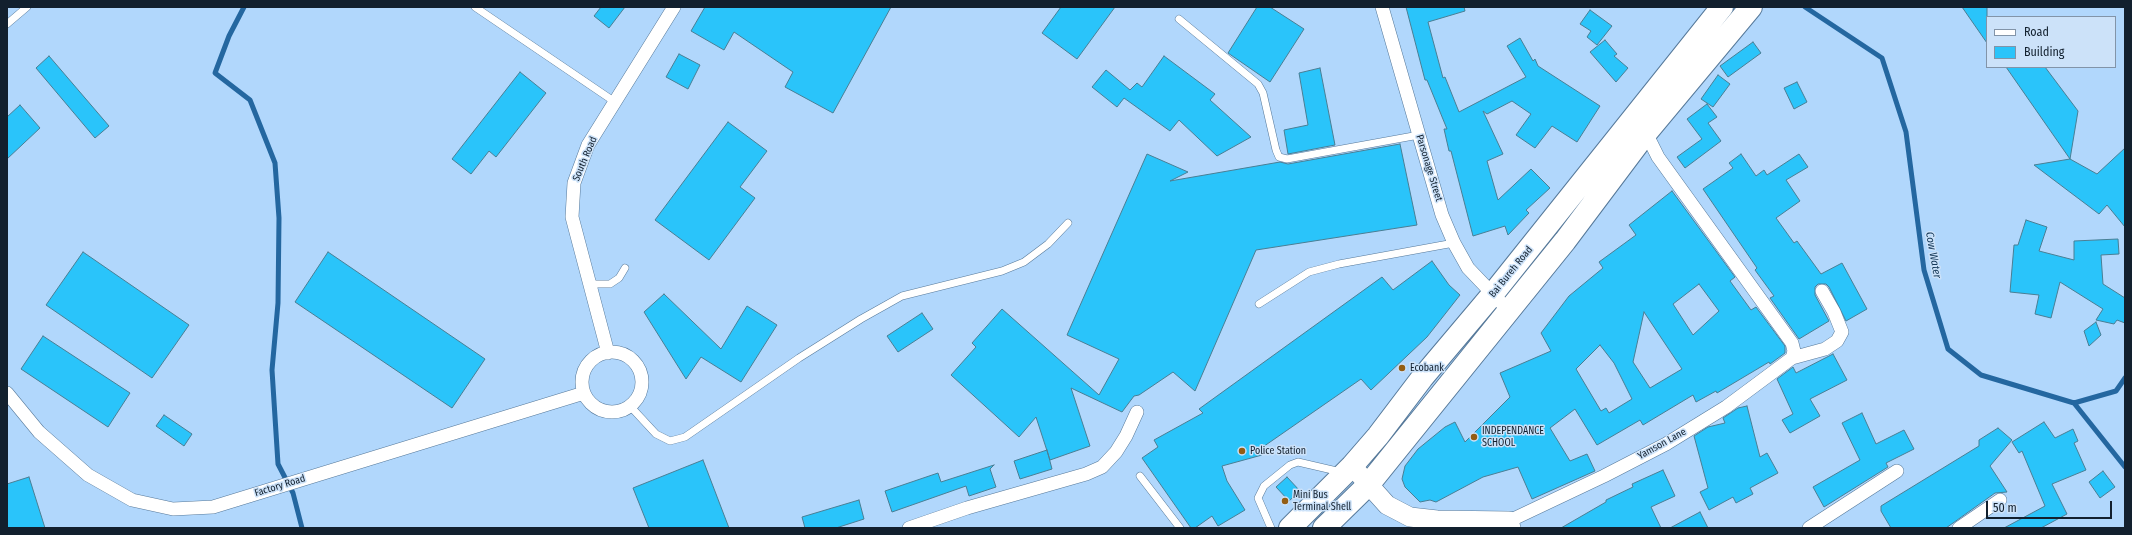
<!DOCTYPE html>
<html>
<head>
<meta charset="utf-8">
<style>
	body { margin:0 }
	#map { position:relative; width:2132px; height:535px; overflow:hidden; background:#b1d7fc; font-family:"Fira Sans Condensed",sans-serif }
	canvas { display:block }
	.frame { position:absolute; inset:0; border:8px solid #12202e; pointer-events:none }
	.legend { position:absolute; left:1986px; top:16px; width:130px; height:52px; box-sizing:border-box; background:#cce2f9; border:1px solid #8294a8; margin:0; padding:5px 7px; list-style:none; font-size:12px; color:#12202e }
	.legend li { display:flex; align-items:center; gap:8px; height:20px }
	.legend b { width:20px; border:1px solid #8294a8 }
	.scale { position:absolute; left:1986px; top:501px; width:126px; height:18px; box-sizing:border-box; border:2px solid #12202e; border-top:0; padding-left:5px; font-size:12px; line-height:14px; white-space:nowrap; color:#12202e; -webkit-text-stroke:3px #cce2f9; paint-order:stroke }
</style>
</head>
<body>
<div id="map">
<canvas width="2132" height="535"></canvas>
<div class="frame"></div>
<ul class="legend">
<li><b style="height:5px;background:#fff"></b>Road</li>
<li><b style="height:11px;background:#2ac4fa"></b>Building</li>
</ul>
<div class="scale">50 m</div>
</div>
<script>
const ctx = document.querySelector('canvas').getContext('2d');
ctx.lineJoin = 'round';
const poly = rows => new Path2D(rows.map(r => 'M' + r).join(''));
function stroke(path, color, width, dash) { ctx.strokeStyle = color; ctx.lineWidth = width; ctx.lineCap = dash ? 'butt' : 'round'; ctx.setLineDash(dash || []); ctx.stroke(path); }
function paint(path, color) { ctx.fillStyle = color; ctx.fill(path, 'evenodd'); }
function write(font, color, halo, rows, align = 'center') {
  ctx.font = font + ' "Fira Sans Condensed",sans-serif'; ctx.lineWidth = 3; ctx.setLineDash([]); ctx.textBaseline = 'middle'; ctx.strokeStyle = halo; ctx.fillStyle = color; for (const [text, x, y, turn = 0] of rows) {
    ctx.save(); ctx.translate(x, y); ctx.rotate((+turn || 0) * Math.PI / 180); ctx.textAlign = isNaN(turn) ? turn : align; if (halo) ctx.strokeText(text, 0, 0); ctx.fillText(text, 0, 0); ctx.restore();
  }
}
stroke(poly([
	[244,7,229,36,215,73,250,100,275,163,279,218,278,303,272,370,278,464,293,493,302,528],
	[1805,7,1882,58,1906,132,1924,270,1948,349,1981,375,2074,403,2116,391,2125,378],
	[2074,403,2125,467]
]), '#2467a0', 5);
const building = poly([
	[601,7,625,7,609,28,594,16,601,7],
	[705,7,891,7,833,113,785,87,793,72,734,32,724,50,691,31,705,7],
	[1061,7,1115,7,1077,59,1042,33,1061,7],
	[1257,7,1270,7,1304,29,1270,82,1228,53,1257,7],
	[1406,7,1464,7,1465,11,1428,22,1443,78,1445,77,1459,112,1526,77,1507,46,1520,38,1533,61,1535,59,1538,66,1600,106,1577,142,1552,126,1535,148,1516,135,1531,114,1512,101,1487,114,1483,111,1503,154,1487,161,1498,200,1531,169,1550,188,1526,210,1529,213,1508,235,1505,226,1473,236,1451,151,1449,151,1444,129,1447,129,1427,80,1425,80,1406,7],
	[1962,7,1987,7,1987,43,1962,7],
	[1590,10,1612,26,1597,45,1587,37,1591,31,1580,24,1590,10],
	[1605,40,1617,54,1614,56,1628,68,1616,82,1590,52,1605,40],
	[1753,42,1761,53,1728,77,1720,66,1753,42],
	[679,54,700,65,688,89,666,77,679,54],
	[49,56,109,126,95,138,36,68,49,56],
	[1164,56,1215,94,1210,100,1251,137,1217,156,1179,120,1170,131,1124,98,1117,107,1092,87,1106,70,1130,90,1137,83,1142,87,1164,56],
	[2006,67,2045,67,2078,111,2070,159,2006,67],
	[1320,68,1335,145,1288,154,1284,130,1308,125,1299,73,1320,68],
	[520,72,546,93,496,157,489,151,471,174,452,159,520,72],
	[1718,75,1730,84,1713,107,1701,99,1718,75],
	[1797,82,1807,102,1794,109,1784,88,1797,82],
	[1707,104,1717,117,1708,123,1721,141,1685,168,1677,157,1702,139,1687,119,1707,104],
	[20,105,40,128,7,159,7,117,20,105],
	[728,122,767,151,740,187,755,198,709,260,655,220,728,122],
	[1400,144,1417,225,1256,250,1195,391,1173,372,1139,395,1134,396,1122,412,1071,388,1090,446,1050,460,1036,417,1019,437,951,375,976,347,972,343,1002,309,1099,395,1119,359,1067,335,1147,154,1188,172,1170,181,1280,162,1288,164,1400,144],
	[2125,148,2125,227,2107,205,2099,214,2034,165,2070,159,2097,174,2125,148],
	[1741,154,1756,176,1764,170,1767,175,1799,154,1808,167,1786,180,1800,201,1776,218,1794,243,1797,241,1821,274,1842,263,1867,309,1846,321,1829,287,1826,284,1818,284,1815,287,1815,295,1829,321,1799,339,1770,298,1774,296,1755,270,1757,268,1703,189,1733,168,1729,163,1741,154],
	[1672,191,1735,277,1730,281,1751,310,1756,307,1785,346,1785,353,1770,364,1769,362,1717,393,1716,391,1696,402,1693,395,1643,425,1640,420,1597,445,1575,409,1550,428,1570,461,1587,454,1595,471,1532,499,1518,467,1483,477,1436,502,1430,500,1420,502,1405,487,1402,479,1405,466,1418,449,1445,427,1455,422,1465,442,1510,397,1500,373,1551,351,1541,333,1569,296,1603,268,1599,262,1636,235,1629,225,1672,191],
	[1699,284,1719,311,1693,335,1673,304,1699,284],
	[1644,312,1682,369,1650,388,1633,362,1644,312],
	[1600,345,1614,363,1632,399,1609,413,1606,408,1601,411,1576,369,1600,345],
	[2026,220,2047,227,2039,251,2074,260,2074,241,2118,239,2119,254,2101,255,2103,284,2125,298,2125,323,2117,320,2114,324,2096,320,2103,309,2060,282,2051,318,2035,314,2039,295,2010,292,2014,245,2018,245,2026,220],
	[83,252,189,325,152,378,46,305,83,252],
	[328,252,485,359,452,408,295,302,328,252],
	[1432,261,1449,285,1460,295,1427,337,1371,390,1361,379,1260,449,1262,455,1222,466,1227,481,1245,510,1218,526,1212,516,1195,528,1191,528,1142,458,1158,447,1154,440,1203,413,1199,409,1382,277,1393,290,1432,261],
	[664,294,721,349,747,306,777,325,741,382,701,357,686,379,644,312,664,294],
	[922,313,933,329,898,352,887,336,922,313],
	[2096,322,2101,335,2089,346,2084,331,2096,322],
	[43,336,130,393,108,427,21,369,43,336],
	[1833,354,1847,380,1810,399,1820,416,1790,433,1782,420,1793,414,1777,379,1793,367,1796,373,1833,354],
	[1747,406,1760,457,1767,453,1778,473,1750,488,1753,494,1736,503,1733,497,1709,510,1700,492,1708,488,1694,436,1708,427,1725,423,1723,418,1738,408,1747,406],
	[1862,413,1876,444,1904,430,1914,449,1886,463,1888,467,1824,507,1813,487,1860,460,1842,423,1862,413],
	[164,415,192,434,184,446,156,426,164,415],
	[2044,422,2055,438,2073,429,2078,441,2074,443,2086,470,2052,484,2067,514,2041,528,2004,528,2045,506,2022,451,2019,453,2012,442,2044,422],
	[1998,428,2012,440,1990,466,2007,492,1995,493,1946,528,1891,528,1881,511,1881,506,1979,446,1979,440,1998,428],
	[1047,450,1052,469,1020,479,1014,461,1047,450],
	[703,460,729,528,649,528,633,488,703,460],
	[994,465,990,469,996,487,969,496,966,486,892,512,885,491,938,473,941,482,994,465],
	[1663,470,1675,496,1651,507,1661,528,1561,528,1606,502,1606,500,1633,487,1632,484,1663,470],
	[2103,471,2115,487,2100,498,2089,482,2103,471],
	[29,477,45,528,7,528,7,484,29,477],
	[1287,477,1300,491,1289,501,1276,487,1287,477],
	[859,500,864,519,836,528,805,528,802,517,859,500],
	[1700,512,1708,528,1670,528,1700,512]
]);
paint(building, '#2ac4fa');
stroke(building, '#497e94', 1);
const service = poly([
	[475,7,615,102],
	[1179,19,1258,84,1263,93,1276,150,1279,157,1287,159,1419,135],
	[7,24,27,7],
	[591,284,610,284,619,278,625,268],
	[1259,304,1309,272,1339,264,1454,243],
	[630,406,656,434,670,441,685,437,799,358,861,319,902,296,1002,271,1024,262,1048,244,1068,223],
	[1140,476,1180,528],
	[1271,528,1258,498,1264,486,1290,465,1298,462,1341,472]
]);
const minor = poly([
	[1382,7,1442,215,1454,243,1468,268,1509,311],
	'582 382a30 30 0 1 1 60 0a30 30 0 1 1-60 0Z',
	[608,353,572,217,574,183,588,145,674,7],
	[1792,358,1825,349,1837,341,1842,332,1834,312,1822,291],
	[7,393,39,432,88,475,132,500,173,509,213,507,584,393],
	[1509,521,1604,476,1666,444,1726,407,1792,358,1794,351,1792,343,1658,157,1646,133],
	[909,528,967,508,1086,474,1102,467,1116,452,1126,436,1137,412],
	[1809,528,1897,471],
	[1959,528,2000,500]
]);
const secondary = poly([
	[1352,466,1387,505,1410,517,1437,520,1509,521,1511,528]
]);
const trunk = poly([
	[1290,528,1352,466,1378,436,1422,378,1492,295,1722,7],
	[1324,528,1369,484,1565,241,1646,133,1751,7]
]);
stroke(service, '#56799a', 8);
stroke(minor, '#56799a', 14);
stroke(secondary, '#56799a', 20);
stroke(trunk, '#56799a', 24);
stroke(service, '#fff', 7);
stroke(minor, '#fff', 13);
stroke(secondary, '#fff', 19);
stroke(trunk, '#fff', 22);
for (const [x, y, r, color] of [
	[1402,368,4,"#935d13"],
	[1474,437,4,"#935d13"],
	[1242,451,4,"#935d13"],
	[1285,501,4,"#935d13"]
]) { const dot = new Path2D(); dot.arc(x, y, r, 0, 2 * Math.PI); ctx.fillStyle = color; ctx.fill(dot); stroke(dot, '#cce2f9', 1.5); }
write('10px', '#12202e', '#cce2f9', [
	["South Road",585,159,-67],
	["Parsonage Street",1429,168,73],
	["Bai Bureh Road",1511,272,-51],
	["Yamson Lane",1662,444,-29],
	["Factory Road",280,486,-17]
]);
write('10px', '#12202e', '#cce2f9', [
	["Ecobank",1410,368],
	["INDEPENDANCE",1482,431],
	["SCHOOL",1482,443],
	["Police Station",1250,451],
	["Mini Bus",1293,495],
	["Terminal Shell",1293,507]
], 'left');
write('italic 11px', '#163958', '#cce2f9', [
	["Cow Water",1933,255,80]
]);
</script>
</body>
</html>
